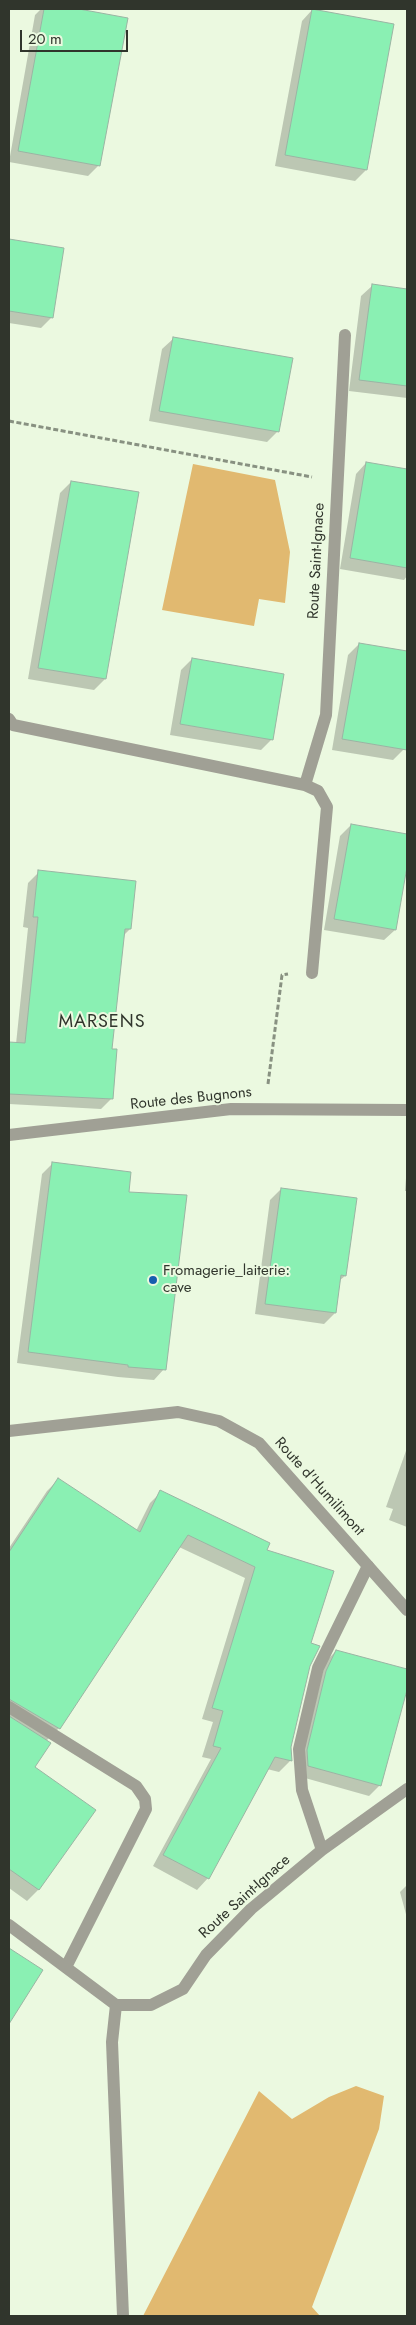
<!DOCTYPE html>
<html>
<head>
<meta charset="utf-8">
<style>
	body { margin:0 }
	#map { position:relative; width:416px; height:2325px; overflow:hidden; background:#ebf9e0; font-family:Jost,sans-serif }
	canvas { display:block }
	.frame { position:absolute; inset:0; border:10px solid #30352c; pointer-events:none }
	.scale { position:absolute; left:20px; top:30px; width:108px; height:22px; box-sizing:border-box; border:2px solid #30352c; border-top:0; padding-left:6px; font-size:15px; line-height:18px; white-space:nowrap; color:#30352c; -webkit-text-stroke:4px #ebf9e0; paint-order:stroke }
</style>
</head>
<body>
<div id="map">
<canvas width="416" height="2325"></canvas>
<div class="frame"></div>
<div class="scale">20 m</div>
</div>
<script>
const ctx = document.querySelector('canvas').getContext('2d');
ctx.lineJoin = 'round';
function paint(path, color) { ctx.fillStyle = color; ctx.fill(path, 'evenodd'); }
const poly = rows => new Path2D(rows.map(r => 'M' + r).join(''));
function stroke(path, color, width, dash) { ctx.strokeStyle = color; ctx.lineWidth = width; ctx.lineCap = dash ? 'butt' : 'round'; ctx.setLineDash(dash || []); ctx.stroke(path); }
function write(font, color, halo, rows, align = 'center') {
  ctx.font = font + ' Jost,sans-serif'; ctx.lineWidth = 4; ctx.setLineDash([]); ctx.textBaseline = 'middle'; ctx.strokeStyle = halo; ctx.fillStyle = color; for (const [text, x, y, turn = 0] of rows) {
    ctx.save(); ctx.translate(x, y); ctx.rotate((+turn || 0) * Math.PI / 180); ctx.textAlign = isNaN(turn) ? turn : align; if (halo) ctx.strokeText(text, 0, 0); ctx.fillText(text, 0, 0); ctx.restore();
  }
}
paint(poly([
	[193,464,275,480,290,552,285,603,259,599,254,626,162,610],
	[356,2086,384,2096,379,2129,312,2307,320,2316,143,2316,259,2091,292,2119,329,2097]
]), '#e1b970');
paint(poly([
	[41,9,72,9,126,19,99,165,88,176,9,162,35,15],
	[312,10,392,25,366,170,355,181,275,166,302,21],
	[9,240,63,249,52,317,41,328,9,323],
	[372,286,407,290,407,398,349,391,361,296],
	[173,339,278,431,267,442,149,421,162,349],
	[366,463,407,470,407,576,404,580,340,569,356,474],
	[71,482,138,493,105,679,94,690,28,679,60,493],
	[359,644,407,653,407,731,404,749,393,760,332,750,348,655],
	[192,659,272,739,261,750,170,735,181,670],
	[351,825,407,835,407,860,395,930,384,940,324,930,340,836],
	[39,872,130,929,123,936,110,1050,112,1098,101,1109,9,1104,9,1044,16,1044,28,928,23,927,28,883],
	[53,1163,127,1194,164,1369,154,1380,118,1377,17,1363,42,1174],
	[407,1165,407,1191,405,1191],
	[281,1189,345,1276,339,1281,335,1313,324,1324,255,1314,270,1200],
	[407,1448,407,1527,389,1520,393,1509,386,1507],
	[58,1480,136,1531,150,1503,161,1492,265,1551,310,1644,309,1666,290,1747,290,1761,279,1772,267,1769,208,1878,197,1890,153,1866,211,1759,202,1757,213,1722,202,1719,245,1578,179,1547,59,1728,46,1741,33,1768,94,1811,38,1890,27,1901,9,1888,9,1548,47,1491],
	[336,1651,407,1671,407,1685,380,1785,369,1796,298,1776,325,1662],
	[407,1885,407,1918,400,1892],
	[9,1949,42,1970,9,2021]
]), '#0003');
const building = poly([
	[44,9,79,9,128,18,100,166,18,151,44,9],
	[312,9,394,24,367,170,285,155,312,9],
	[9,239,64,248,53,318,9,311,9,239],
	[372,284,407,289,407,386,359,380,372,284],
	[173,337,293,358,279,432,159,411,173,337],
	[366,462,407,469,407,568,350,558,366,462],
	[71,481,139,492,106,679,38,668,71,481],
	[359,643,407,651,407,750,342,739,359,643],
	[192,658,284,674,273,740,180,724,192,658],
	[351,824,407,834,407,867,396,930,334,919,351,824],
	[38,870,136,881,131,929,125,929,112,1049,117,1049,113,1099,9,1094,9,1042,25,1043,38,917,33,917,38,870],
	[52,1162,131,1172,129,1192,187,1195,166,1370,128,1367,128,1365,28,1352,52,1162],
	[281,1188,357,1198,346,1276,341,1275,336,1313,265,1304,281,1188],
	[58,1478,140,1532,160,1490,270,1543,267,1550,334,1571,311,1643,320,1646,310,1666,291,1747,292,1761,275,1757,209,1879,163,1855,221,1748,213,1746,223,1711,212,1708,255,1567,188,1535,60,1729,9,1699,9,1552,58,1478],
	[336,1650,407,1669,407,1690,381,1786,308,1766,307,1750,326,1671,336,1650],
	[9,1716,51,1743,35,1767,96,1810,39,1890,9,1869,9,1716],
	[9,1948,43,1970,9,2024,9,1948]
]);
paint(building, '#8af0b3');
stroke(building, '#9ab4a3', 1);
stroke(poly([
	[9,421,312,477],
	[268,1084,282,975,288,974]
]), '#889181', 3, [5, 2.5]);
stroke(poly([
	[9,1707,136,1786,145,1799,146,1809,66,1967],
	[322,1850,302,1790,299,1749,318,1668,368,1566],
	[9,1925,116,2005,151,2005,183,1989,206,1955,251,1909,322,1850,407,1789],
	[116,2005,112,2042,123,2316]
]), '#a0a095', 12);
stroke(poly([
	[9,719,13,725,305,785,318,791,327,807,312,973],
	[305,785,326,715,345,335],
	[9,1135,231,1109,407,1110],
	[9,1431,178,1412,219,1421,259,1443,407,1610]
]), '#a0a095', 12);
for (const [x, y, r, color] of [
	[153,1280,5,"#175faf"]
]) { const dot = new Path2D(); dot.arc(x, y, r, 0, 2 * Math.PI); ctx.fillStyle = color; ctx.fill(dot); stroke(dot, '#ebf9e0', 2); }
write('15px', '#30352c', '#ebf9e0', [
	["Route Saint-Ignace",317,561,-87],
	["Route des Bugnons",191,1099,-6],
	["Route d'Humilimont",319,1487,48],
	["Route Saint-Ignace",245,1897,-42]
]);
write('15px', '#30352c', '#ebf9e0', [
	["Fromagerie_laiterie:",163,1271],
	["cave",163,1288]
], 'left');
ctx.letterSpacing = '1px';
write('18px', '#30352c', '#ebf9e0', [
	["MARSENS",102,1023]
]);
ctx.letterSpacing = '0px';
</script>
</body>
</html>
